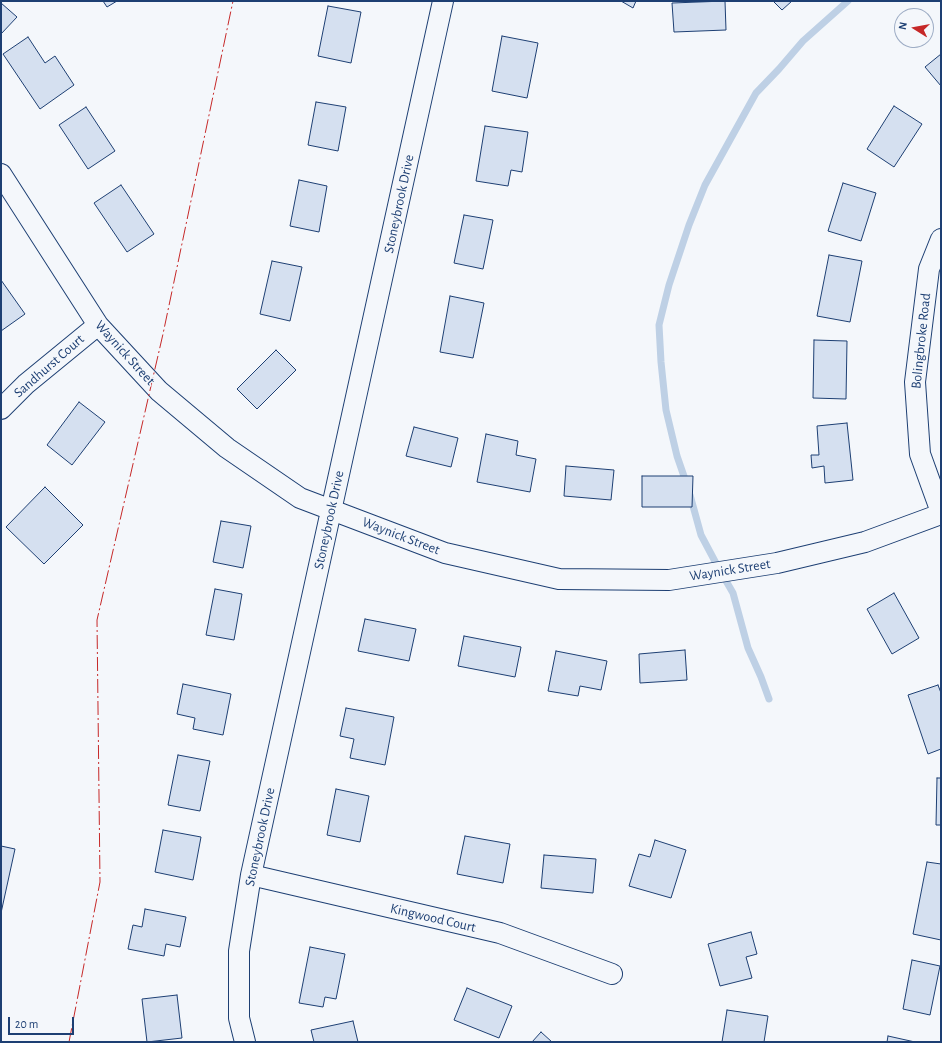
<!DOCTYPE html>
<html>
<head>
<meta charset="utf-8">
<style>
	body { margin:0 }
	#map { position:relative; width:942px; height:1043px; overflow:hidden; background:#f4f7fb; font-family:"Alegreya Sans",sans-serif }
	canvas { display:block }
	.frame { position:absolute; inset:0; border:2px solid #1d3f73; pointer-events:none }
	.north { position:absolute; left:894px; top:8px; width:40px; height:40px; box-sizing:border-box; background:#f4f7fb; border:1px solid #9eadc5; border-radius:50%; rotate:281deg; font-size:11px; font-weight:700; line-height:16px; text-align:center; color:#1d3f73 }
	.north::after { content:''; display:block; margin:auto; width:14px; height:18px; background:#c62828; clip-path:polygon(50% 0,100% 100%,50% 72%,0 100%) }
	.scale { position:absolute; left:8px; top:1017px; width:66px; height:18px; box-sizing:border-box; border:2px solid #1d3f73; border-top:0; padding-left:5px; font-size:12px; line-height:14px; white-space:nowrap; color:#1d3f73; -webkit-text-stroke:3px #f4f7fb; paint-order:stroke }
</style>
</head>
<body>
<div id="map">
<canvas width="942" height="1043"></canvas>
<div class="frame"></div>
<div class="north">N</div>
<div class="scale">20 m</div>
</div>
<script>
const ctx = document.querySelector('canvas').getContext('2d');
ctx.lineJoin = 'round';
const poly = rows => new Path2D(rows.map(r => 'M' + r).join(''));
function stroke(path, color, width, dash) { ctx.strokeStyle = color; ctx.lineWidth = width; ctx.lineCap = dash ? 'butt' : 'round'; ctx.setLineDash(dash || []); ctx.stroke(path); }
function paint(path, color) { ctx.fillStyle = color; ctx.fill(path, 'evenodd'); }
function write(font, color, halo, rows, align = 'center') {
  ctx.font = font + ' "Alegreya Sans",sans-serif'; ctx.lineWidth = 3; ctx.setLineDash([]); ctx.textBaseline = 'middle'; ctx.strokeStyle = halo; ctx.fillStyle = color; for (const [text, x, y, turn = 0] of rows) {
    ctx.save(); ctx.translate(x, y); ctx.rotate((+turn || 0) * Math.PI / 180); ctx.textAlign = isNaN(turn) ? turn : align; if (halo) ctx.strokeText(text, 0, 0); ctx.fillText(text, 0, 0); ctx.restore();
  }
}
stroke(poly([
	[687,485,677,456,666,410,661,362,659,325,669,285,689,225,705,185,756,93,779,69,803,41,848,1],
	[690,495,701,535,718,567,733,593,748,648,761,677,769,699]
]), '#bed0e5', 7);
const building = poly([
	[103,1,117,1,107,7,103,1],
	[621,1,636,1,633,8,621,1],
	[725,1,726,30,674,32,672,3,725,1],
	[773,1,792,1,782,10,773,1],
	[1,3,17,17,1,34,1,3],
	[328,6,361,12,351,63,318,56,328,6],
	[502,36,538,43,527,98,492,91,502,36],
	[28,37,45,63,55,56,74,85,40,109,3,54,28,37],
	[941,54,941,86,925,67,941,54],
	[316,102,346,107,338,151,308,145,316,102],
	[894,106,922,124,894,167,867,149,894,106],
	[86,107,115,151,88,169,59,125,86,107],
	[485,126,528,132,522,172,511,170,508,186,476,181,485,126],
	[299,180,327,186,319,232,290,226,299,180],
	[843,183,876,193,861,241,828,231,843,183],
	[121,185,154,234,127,252,94,203,121,185],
	[464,215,493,220,483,269,454,263,464,215],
	[829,255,862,261,850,322,817,316,829,255],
	[272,261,302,267,290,321,260,314,272,261],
	[1,280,25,314,1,331,1,280],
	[450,296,484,303,473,358,440,352,450,296],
	[814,340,847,341,846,399,813,398,814,340],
	[276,350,296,370,257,409,237,389,276,350],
	[79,402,105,422,72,465,47,445,79,402],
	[847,423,853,480,825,483,824,466,812,468,811,455,819,455,817,426,847,423],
	[414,427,458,438,451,467,406,456,414,427],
	[486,434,518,441,516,455,536,459,530,492,477,482,486,434],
	[566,466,614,470,611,500,564,496,566,466],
	[642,476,693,476,692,507,642,507,642,476],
	[45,487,83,525,44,564,6,527,45,487],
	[221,521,251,526,243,568,213,562,221,521],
	[215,589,242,594,234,640,206,635,215,589],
	[894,593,919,638,892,654,867,609,894,593],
	[365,619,416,629,409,661,358,651,365,619],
	[464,636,521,647,515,677,458,666,464,636],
	[685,650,687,680,640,683,639,654,685,650],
	[556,651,607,661,601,690,580,686,578,696,548,691,556,651],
	[183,684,231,694,223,735,193,729,195,718,177,714,183,684],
	[938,685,941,693,941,749,928,754,908,695,938,685],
	[346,708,394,717,385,765,350,758,354,739,340,736,346,708],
	[178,755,210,761,200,811,168,805,178,755],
	[937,778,941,778,941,825,936,825,937,778],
	[336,789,369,796,360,842,327,835,336,789],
	[163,830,201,837,193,880,155,872,163,830],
	[465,836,510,844,503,883,457,874,465,836],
	[655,840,686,850,671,898,629,886,639,854,650,857,655,840],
	[1,846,15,849,1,913,1,846],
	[544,855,596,859,593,893,541,888,544,855],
	[927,862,941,864,941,940,913,934,927,862],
	[145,909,186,917,180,947,166,944,164,956,128,949,133,925,142,927,145,909],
	[751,932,757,954,746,957,752,978,720,986,708,944,751,932],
	[310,947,345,954,336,999,325,997,323,1007,299,1003,310,947],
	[912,960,940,966,930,1015,903,1009,912,960],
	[467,988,512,1006,499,1038,454,1020,467,988],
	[177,995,182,1038,147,1042,142,999,177,995],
	[727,1010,768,1016,764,1042,722,1042,727,1010],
	[353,1021,358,1042,314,1042,311,1030,353,1021],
	[541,1032,552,1042,532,1042,541,1032],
	[888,1036,915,1042,887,1042,888,1036]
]);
paint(building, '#d5e0f0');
stroke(building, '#1d3f73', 1);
const minor = poly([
	[1,174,98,325,159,391,227,448,300,498,445,553,559,579,669,580,777,563,865,542,941,514],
	[941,239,929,269,915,382,920,454,941,512],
	[1,409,26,384,98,325],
	[251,875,500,933,612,974],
	[245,1042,239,1018,239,951,251,875,443,1]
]);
stroke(minor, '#1d3f73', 22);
stroke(minor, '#f4f7fb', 20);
stroke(poly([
	[69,1042,100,882,97,620,163,334,233,1]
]), '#c62828', 1, [14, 3, 2, 3]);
write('14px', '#1d3f73', '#f4f7fb', [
	["Stoneybrook Drive",399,204,-78],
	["Bolingbroke Road",921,341,-84],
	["Waynick Street",125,353,48],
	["Sandhurst Court",49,366,-41],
	["Stoneybrook Drive",329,520,-78],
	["Waynick Street",401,536,21],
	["Waynick Street",730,570,-9],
	["Stoneybrook Drive",260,837,-78],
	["Kingwood Court",433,918,13]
]);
</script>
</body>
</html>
